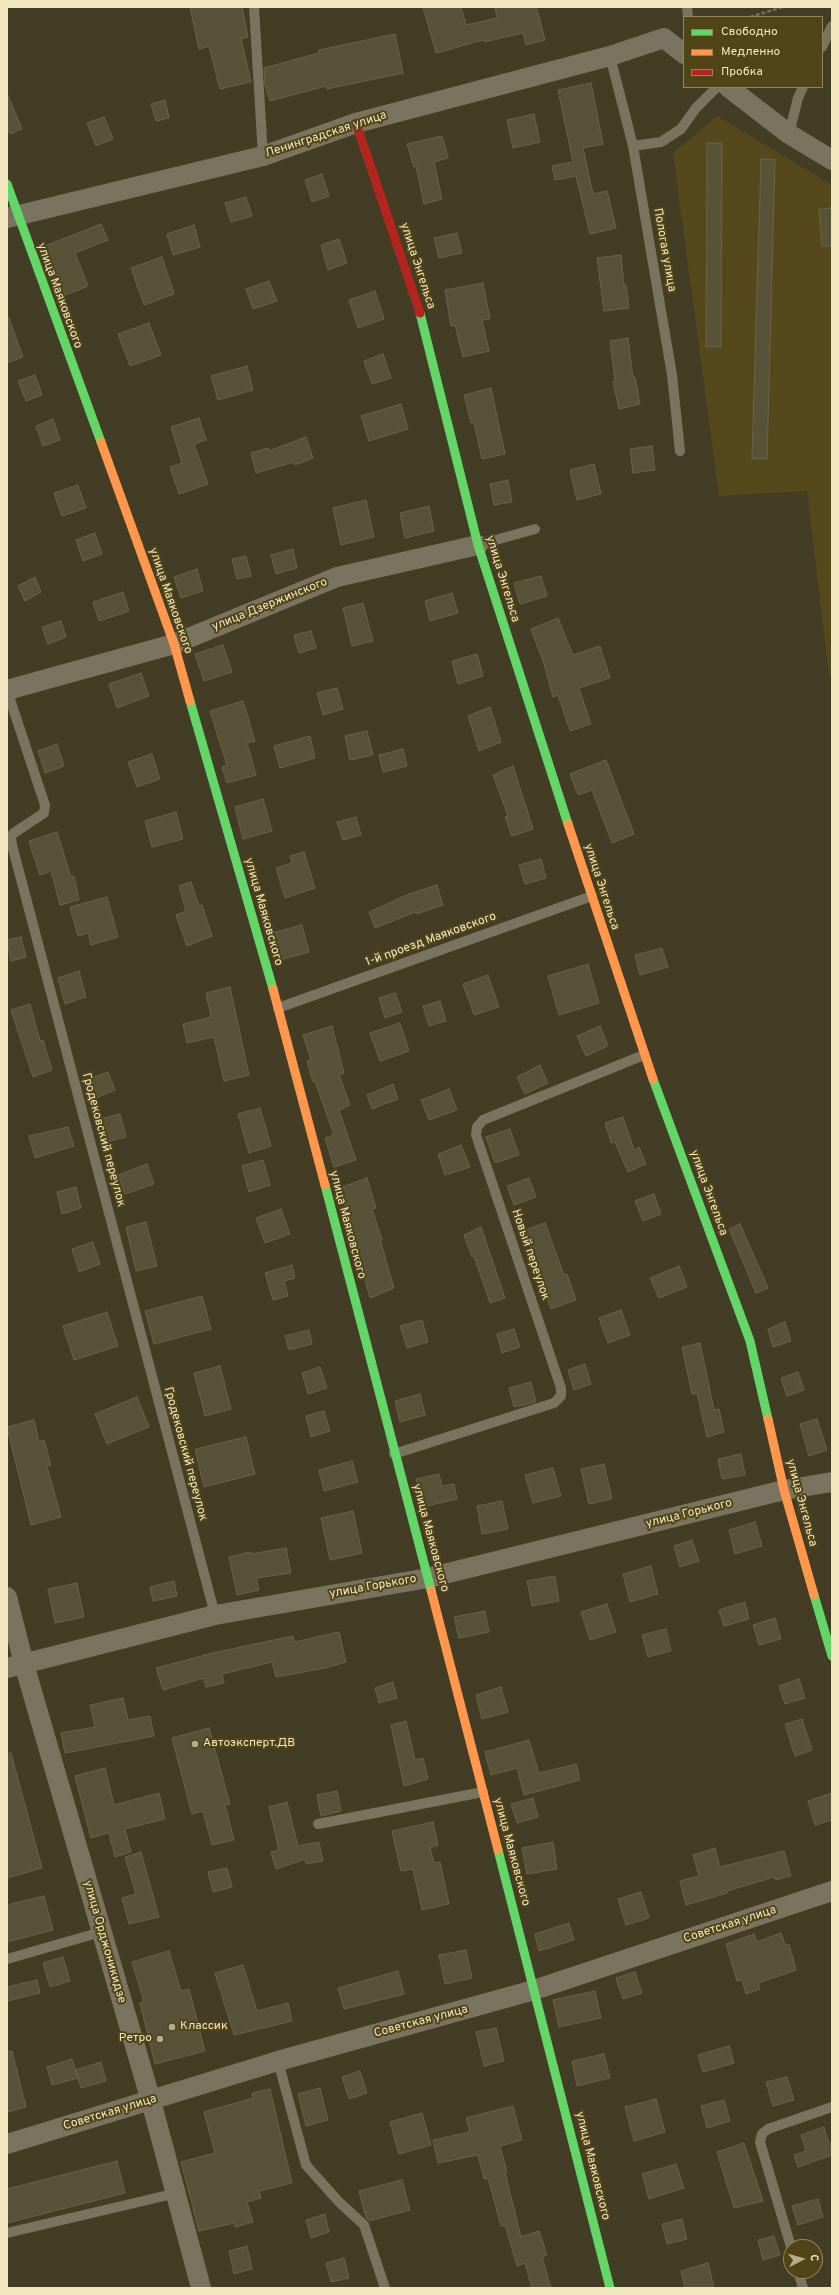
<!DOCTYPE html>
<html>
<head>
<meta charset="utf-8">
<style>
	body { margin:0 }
	#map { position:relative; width:839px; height:2295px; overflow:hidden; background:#443d25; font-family:Overpass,sans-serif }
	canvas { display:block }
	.frame { position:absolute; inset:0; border:8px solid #f2e7bf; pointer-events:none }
	.legend { position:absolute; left:683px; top:16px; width:140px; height:72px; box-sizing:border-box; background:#514518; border:1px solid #91865b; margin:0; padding:5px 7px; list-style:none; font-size:12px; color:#f2e7bf }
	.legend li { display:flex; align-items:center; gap:8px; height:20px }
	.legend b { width:20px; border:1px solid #91865b }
	.north { position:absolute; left:783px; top:2239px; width:40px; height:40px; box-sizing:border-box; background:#514518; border:1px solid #91865b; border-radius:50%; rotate:84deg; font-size:11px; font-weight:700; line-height:16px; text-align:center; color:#f2e7bf }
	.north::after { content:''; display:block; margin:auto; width:14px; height:18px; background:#b5ac89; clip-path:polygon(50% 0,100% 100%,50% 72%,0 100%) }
</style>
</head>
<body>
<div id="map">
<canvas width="839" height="2295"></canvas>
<div class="frame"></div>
<ul class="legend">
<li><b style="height:5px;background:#63d668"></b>Свободно</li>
<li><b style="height:5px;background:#ff974d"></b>Медленно</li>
<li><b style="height:5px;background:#b3261e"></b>Пробка</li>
</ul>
<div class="north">С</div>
</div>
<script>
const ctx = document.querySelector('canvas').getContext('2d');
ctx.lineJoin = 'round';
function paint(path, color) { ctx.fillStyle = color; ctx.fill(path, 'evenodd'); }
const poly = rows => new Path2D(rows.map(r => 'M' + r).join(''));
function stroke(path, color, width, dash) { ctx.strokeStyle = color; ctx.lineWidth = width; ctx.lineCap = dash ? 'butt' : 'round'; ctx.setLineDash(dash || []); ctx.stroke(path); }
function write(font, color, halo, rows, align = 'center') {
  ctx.font = font + ' Overpass,sans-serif'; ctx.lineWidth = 4; ctx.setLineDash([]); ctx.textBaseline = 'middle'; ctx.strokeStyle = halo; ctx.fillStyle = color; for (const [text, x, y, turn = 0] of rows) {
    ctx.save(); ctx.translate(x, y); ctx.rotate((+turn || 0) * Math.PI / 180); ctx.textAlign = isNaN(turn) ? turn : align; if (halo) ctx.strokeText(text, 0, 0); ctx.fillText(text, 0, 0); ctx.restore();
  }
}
paint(poly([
	[717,116,832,185,832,675,829,676,807,491,719,496,673,153]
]), '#55481a');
const building = poly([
	[190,7,242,7,248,37,241,39,251,82,220,89,209,46,199,49,190,7],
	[423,7,461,7,466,25,497,18,495,7,532,7,533,10,537,9,545,40,526,45,523,33,484,42,483,40,436,53,423,7],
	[395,34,403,73,327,89,326,86,270,101,265,85,264,68,319,53,319,50,395,34],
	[591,83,603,144,583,148,593,194,607,191,616,228,590,234,576,176,555,180,552,166,573,162,558,90,591,83],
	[7,93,22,129,10,134,7,126,7,93],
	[165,100,169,118,156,121,151,104,165,100],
	[534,114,540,142,513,148,507,120,534,114],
	[104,117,113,139,96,146,87,123,104,117],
	[442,136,448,158,434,162,442,199,424,204,416,166,414,167,407,144,442,136],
	[707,143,722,143,721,347,706,347,707,143],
	[761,159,775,159,767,459,752,459,761,159],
	[322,174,329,196,312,202,305,180,322,174],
	[246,197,252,216,231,222,225,203,246,197],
	[832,208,832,246,822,246,819,209,832,208],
	[101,224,108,240,75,253,88,286,63,296,45,246,101,224],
	[194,225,200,247,173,255,167,234,194,225],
	[457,233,462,253,439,258,434,238,457,233],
	[339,239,347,263,328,270,321,245,339,239],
	[621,255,624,285,626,285,629,308,604,311,597,258,621,255],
	[162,257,174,294,144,305,131,268,162,257],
	[269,281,277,301,253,309,246,289,269,281],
	[483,283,490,319,482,320,489,351,463,357,455,325,451,326,445,290,483,283],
	[375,291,384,319,358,328,349,300,375,291],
	[9,318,23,357,7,363,7,319,9,318],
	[149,323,161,355,130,366,118,334,149,323],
	[628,338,633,378,635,377,640,404,619,409,613,382,615,381,610,341,628,338],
	[383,354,391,378,372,384,364,361,383,354],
	[247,366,253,390,218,400,211,376,247,366],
	[35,375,42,395,26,401,18,381,35,375],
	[491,388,505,454,482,459,474,422,471,423,464,395,491,388],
	[401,404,408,429,369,441,361,416,401,404],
	[199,418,206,440,194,444,208,484,179,494,170,467,182,463,171,427,199,418],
	[53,419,60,440,43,446,36,426,53,419],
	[306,437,313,458,295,465,294,462,256,473,251,453,268,448,269,451,306,437],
	[652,446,655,470,633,473,630,449,652,446],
	[594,464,601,494,577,500,570,470,594,464],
	[508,480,512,502,494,505,490,484,508,480],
	[78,485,86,508,62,516,54,493,78,485],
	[366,500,374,537,341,545,333,508,366,500],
	[429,506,434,531,405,538,400,513,429,506],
	[95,533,102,554,83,561,76,540,95,533],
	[293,549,297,568,276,574,271,555,293,549],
	[246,556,251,576,237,579,232,559,246,556],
	[197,569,203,591,181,598,174,577,197,569],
	[541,576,547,596,520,604,514,583,541,576],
	[35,577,41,592,25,601,18,586,35,577],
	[123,592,129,611,99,621,93,602,123,592],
	[452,593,458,613,430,621,425,601,452,593],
	[363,603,373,641,352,646,343,608,363,603],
	[558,618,573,655,600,646,610,678,579,688,591,724,570,731,558,695,553,697,544,664,531,629,558,618],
	[61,621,66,637,48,644,42,627,61,621],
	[311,631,316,648,299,653,294,635,311,631],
	[223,645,232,672,204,681,195,654,223,645],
	[477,654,483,676,458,684,452,661,477,654],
	[141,673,149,696,117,708,109,684,141,673],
	[337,688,343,709,323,715,317,693,337,688],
	[243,701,255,741,247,743,256,775,227,783,222,767,227,765,210,711,243,701],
	[490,707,501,742,479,751,468,716,490,707],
	[367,731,373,755,350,760,345,736,367,731],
	[310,736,315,758,280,768,274,746,310,736],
	[57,744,64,766,45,773,38,751,57,744],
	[403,749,407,766,383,772,379,755,403,749],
	[152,754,160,779,137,787,128,762,152,754],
	[606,760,634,834,612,843,592,790,578,795,570,774,606,760],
	[513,766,533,829,512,836,505,817,508,816,493,775,513,766],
	[263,799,272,831,243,839,235,807,263,799],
	[176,812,183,839,152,847,145,821,176,812],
	[356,817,361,835,343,840,337,822,356,817],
	[57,832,71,877,74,876,79,900,60,905,51,871,40,875,29,841,57,832],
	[304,852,315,888,285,898,276,868,292,863,290,856,304,852],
	[541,859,546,878,525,884,519,865,541,859],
	[191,882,199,906,202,905,212,936,187,946,176,915,186,911,179,886,191,882],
	[437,885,443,905,416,914,415,912,375,928,369,912,409,894,437,885],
	[107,897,118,937,91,945,88,933,78,936,70,907,107,897],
	[302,925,309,952,280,960,272,933,302,925],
	[21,937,26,957,11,961,7,940,21,937],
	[662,948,668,967,640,975,635,955,662,948],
	[588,964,599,1003,559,1015,548,976,588,964],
	[79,971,86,997,65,1004,58,978,79,971],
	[488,975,499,1007,474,1015,463,984,488,975],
	[230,987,249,1075,224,1081,214,1037,187,1043,183,1024,211,1017,206,993,230,987],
	[395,993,402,1012,385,1018,379,998,395,993],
	[440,1001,446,1021,429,1026,423,1006,440,1001],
	[30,1004,40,1041,43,1040,52,1070,33,1077,11,1010,30,1004],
	[400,1023,409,1051,380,1061,370,1033,400,1023],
	[332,1026,344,1073,339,1075,350,1105,339,1110,356,1160,334,1167,325,1138,334,1135,315,1081,313,1082,307,1061,311,1060,303,1035,332,1026],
	[600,1026,608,1046,586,1056,577,1036,600,1026],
	[540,1065,548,1083,525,1094,517,1077,540,1065],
	[108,1072,115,1090,96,1098,89,1079,108,1072],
	[393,1084,398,1099,372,1109,367,1095,393,1084],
	[449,1089,457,1110,429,1120,421,1100,449,1089],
	[260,1108,271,1146,249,1153,238,1114,260,1108],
	[120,1114,126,1137,106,1142,100,1119,120,1114],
	[623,1117,634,1150,639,1147,646,1164,628,1172,615,1142,611,1143,605,1123,623,1117],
	[68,1127,74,1146,35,1158,29,1136,68,1127],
	[510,1129,519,1155,495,1163,486,1137,510,1129],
	[461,1145,470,1167,445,1175,438,1154,461,1145],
	[263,1160,270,1185,249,1192,242,1166,263,1160],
	[147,1164,154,1184,125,1194,118,1175,147,1164],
	[367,1178,376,1208,372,1209,382,1240,380,1240,394,1288,370,1298,340,1188,367,1178],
	[529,1178,536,1197,514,1205,507,1186,529,1178],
	[76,1187,81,1208,62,1214,57,1192,76,1187],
	[654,1194,661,1214,643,1221,635,1201,654,1194],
	[281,1209,290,1234,265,1243,256,1218,281,1209],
	[146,1222,157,1266,136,1271,126,1227,146,1222],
	[545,1223,564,1275,567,1274,576,1300,551,1309,525,1230,545,1223],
	[740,1224,768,1288,756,1293,729,1229,740,1224],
	[481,1227,505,1298,490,1303,474,1256,472,1257,464,1235,481,1227],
	[93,1242,100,1264,79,1272,72,1249,93,1242],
	[292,1265,295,1278,284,1281,288,1296,273,1300,265,1273,292,1265],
	[679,1266,687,1287,659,1298,650,1278,679,1266],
	[202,1296,211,1329,154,1344,145,1311,202,1296],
	[621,1310,630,1335,608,1343,599,1318,621,1310],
	[107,1312,118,1346,74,1360,63,1326,107,1312],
	[422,1320,428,1342,407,1348,400,1326,422,1320],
	[785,1322,791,1341,773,1347,768,1329,785,1322],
	[514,1329,520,1347,502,1353,497,1334,514,1329],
	[309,1330,312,1344,289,1350,285,1336,309,1330],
	[700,1343,714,1410,719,1409,724,1432,707,1437,697,1393,692,1394,682,1347,700,1343],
	[585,1364,591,1384,574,1390,568,1370,585,1364],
	[220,1366,231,1409,205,1416,194,1373,220,1366],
	[320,1367,327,1388,308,1394,302,1373,320,1367],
	[798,1372,804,1390,787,1396,781,1378,798,1372],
	[531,1382,536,1402,514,1407,509,1388,531,1382],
	[420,1394,425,1415,400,1422,395,1401,420,1394],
	[137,1397,149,1427,107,1444,95,1414,137,1397],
	[324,1411,330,1431,311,1437,306,1416,324,1411],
	[817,1419,827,1450,809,1456,800,1424,817,1419],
	[34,1420,39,1442,44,1440,51,1465,47,1466,61,1517,31,1525,7,1427,34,1420],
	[246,1437,255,1474,204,1487,195,1449,246,1437],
	[741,1454,745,1475,722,1479,718,1459,741,1454],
	[352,1461,358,1482,324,1491,319,1470,352,1461],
	[604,1464,612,1499,589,1504,581,1469,604,1464],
	[553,1468,561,1496,533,1503,525,1475,553,1468],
	[439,1474,442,1486,454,1484,457,1499,422,1507,416,1479,439,1474],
	[502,1501,508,1529,482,1534,477,1506,502,1501],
	[353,1511,362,1553,330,1560,321,1518,353,1511],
	[755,1522,762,1546,735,1554,729,1530,755,1522],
	[692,1540,699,1561,680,1567,674,1546,692,1540],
	[286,1548,291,1573,256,1578,259,1590,237,1595,229,1557,250,1552,251,1554,286,1548],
	[651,1566,658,1594,630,1602,623,1574,651,1566],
	[555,1576,559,1601,532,1606,527,1581,555,1576],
	[174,1581,177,1596,153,1601,150,1587,174,1581],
	[77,1583,84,1617,55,1623,48,1589,77,1583],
	[745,1602,749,1619,724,1626,719,1610,745,1602],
	[607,1604,616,1632,590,1640,581,1612,607,1604],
	[485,1611,489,1632,459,1638,454,1617,485,1611],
	[775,1618,781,1639,759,1645,753,1625,775,1618],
	[666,1629,671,1651,648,1657,642,1635,666,1629],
	[339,1632,346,1662,325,1668,276,1677,272,1662,222,1674,224,1683,206,1687,204,1678,163,1690,156,1668,217,1652,293,1636,294,1642,339,1632],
	[799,1679,805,1698,785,1704,779,1686,799,1679],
	[393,1682,397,1698,379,1703,375,1688,393,1682],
	[501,1687,508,1712,482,1719,476,1695,501,1687],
	[123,1698,128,1720,150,1716,154,1736,65,1753,61,1733,95,1727,90,1705,123,1698],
	[802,1719,812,1750,795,1756,785,1724,802,1719],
	[406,1721,415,1760,423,1758,428,1779,404,1786,391,1725,406,1721],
	[209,1728,230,1804,225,1805,234,1840,212,1845,203,1811,192,1814,172,1738,209,1728],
	[529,1740,539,1773,576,1764,580,1780,524,1795,517,1768,491,1775,485,1752,529,1740],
	[11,1753,42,1868,7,1878,7,1754,11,1753],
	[105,1768,114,1805,159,1793,165,1819,125,1829,131,1852,115,1857,109,1833,91,1838,75,1776,105,1768],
	[337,1791,341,1811,321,1816,317,1795,337,1791],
	[832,1793,832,1820,815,1825,808,1801,832,1793],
	[533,1798,538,1817,517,1823,511,1804,533,1798],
	[287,1802,298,1846,319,1842,323,1861,306,1864,305,1859,276,1869,271,1852,279,1850,269,1807,287,1802],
	[433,1822,438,1845,430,1848,434,1863,440,1862,449,1904,422,1910,413,1869,401,1871,392,1831,433,1822],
	[553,1842,557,1869,527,1874,522,1848,553,1842],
	[715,1848,720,1867,784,1851,791,1876,775,1880,774,1877,727,1891,727,1893,686,1905,680,1881,699,1876,693,1855,715,1848],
	[141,1852,159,1917,129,1924,122,1898,136,1894,125,1857,141,1852],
	[227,1868,232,1887,213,1892,208,1872,227,1868],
	[641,1892,649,1918,626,1925,618,1899,641,1892],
	[44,1896,53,1930,7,1942,7,1905,44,1896],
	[569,1923,574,1940,539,1951,535,1934,569,1923],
	[781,1933,785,1945,789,1944,796,1970,758,1983,760,1989,746,1994,742,1980,737,1981,726,1944,754,1934,757,1942,781,1933],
	[466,1950,472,1978,445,1984,439,1955,466,1950],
	[169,1951,181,1991,189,1989,205,2051,155,2064,140,2003,144,2002,132,1962,169,1951],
	[63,1957,70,1981,50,1987,43,1963,63,1957],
	[243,1965,257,2011,288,2003,292,2021,234,2035,215,1973,243,1965],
	[398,1971,404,1994,344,2009,338,1988,398,1971],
	[635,1972,642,1993,623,1999,616,1978,635,1972],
	[37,1980,40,1993,7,2001,7,1987,37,1980],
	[595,1991,601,2018,559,2027,553,2000,595,1991],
	[496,2028,504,2061,484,2066,476,2032,496,2028],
	[729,2046,734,2063,703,2072,698,2055,729,2046],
	[7,2051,12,2051,26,2107,7,2112,7,2051],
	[604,2054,610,2078,577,2086,572,2061,604,2054],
	[72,2059,78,2078,52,2085,47,2067,72,2059],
	[101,2062,106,2081,81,2088,76,2070,101,2062],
	[360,2071,367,2093,349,2099,342,2077,360,2071],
	[787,2077,794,2100,773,2106,766,2082,787,2077],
	[320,2088,328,2120,306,2126,298,2094,320,2088],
	[270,2089,292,2183,259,2191,261,2198,247,2202,253,2222,235,2227,234,2223,199,2231,181,2162,215,2153,204,2112,253,2098,252,2093,270,2089],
	[656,2099,665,2132,634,2141,625,2107,656,2099],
	[724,2100,730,2121,707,2128,701,2106,724,2100],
	[513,2106,522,2140,500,2146,507,2172,505,2173,521,2237,539,2231,547,2255,542,2257,551,2288,532,2288,525,2263,517,2266,505,2225,501,2226,488,2178,484,2179,478,2155,438,2163,433,2140,470,2132,466,2118,513,2106],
	[422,2113,431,2145,399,2154,390,2122,422,2113],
	[824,2127,829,2143,832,2143,832,2155,798,2167,794,2155,806,2151,801,2135,824,2127],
	[744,2143,763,2201,734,2208,717,2152,744,2143],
	[117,2161,125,2193,7,2223,7,2189,117,2161],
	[676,2164,684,2188,649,2199,642,2174,676,2164],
	[402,2180,410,2210,369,2221,366,2218,359,2191,402,2180],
	[818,2199,823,2217,798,2225,792,2206,818,2199],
	[325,2214,329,2232,311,2238,306,2220,325,2214],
	[682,2219,687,2239,667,2244,662,2224,682,2219],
	[774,2236,780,2255,763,2260,758,2240,774,2236],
	[247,2246,252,2269,234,2274,229,2251,247,2246],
	[344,2258,349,2278,331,2282,326,2263,344,2258],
	[708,2263,714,2288,685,2288,681,2271,708,2263]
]);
paint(building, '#585239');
stroke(building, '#6a6346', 1);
stroke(poly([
	[750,17,783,7]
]), '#746f5e', 2.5, [4, 2]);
stroke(poly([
	[254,7,263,156],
	[687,7,688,17],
	[822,47,832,26],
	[610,56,633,146,672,375,680,451],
	[789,134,798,98,803,87],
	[633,146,661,142,681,129,696,108,717,87],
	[478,545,535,529],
	[7,690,45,805,44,813,14,833,11,836,12,845,215,1615],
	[278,1008,592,896],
	[394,1454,554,1403,561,1396,561,1388,476,1135,477,1127,483,1120,644,1055],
	[318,1824,483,1792],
	[7,1959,101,1932],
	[278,2061,306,2165,339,2202,364,2225,385,2288],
	[7,2233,177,2193],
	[791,2247,760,2142,762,2134,768,2129,832,2107],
	[798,2271,803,2288]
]), '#797360', 10);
stroke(poly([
	[728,87,789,134,832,160],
	[7,218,263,156,356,123,610,56,664,38,684,54],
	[7,690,174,644,337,577,478,545],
	[7,1597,24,1664,151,2101,201,2288],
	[7,1668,215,1615,428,1578,784,1490,832,1482],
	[7,2144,278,2061,534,1990,832,1891]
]), '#797360', 20);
stroke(poly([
	[7,184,101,442],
	[420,313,478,545,568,824],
	[190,701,273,989],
	[653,1079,750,1341,768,1419],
	[325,1185,431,1590],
	[814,1595,832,1656],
	[498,1850,610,2288]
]), '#63d668', 9);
stroke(poly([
	[101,442,174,644,190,701],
	[568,824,653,1079],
	[273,989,325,1185],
	[768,1419,784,1490,814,1595],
	[431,1590,498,1850]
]), '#ff974d', 9);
stroke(poly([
	[356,123,420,313]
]), '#b3261e', 9);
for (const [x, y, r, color] of [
	[195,1744,4,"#b5ac89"],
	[172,2027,4,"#b5ac89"],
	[160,2039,4,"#b5ac89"]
]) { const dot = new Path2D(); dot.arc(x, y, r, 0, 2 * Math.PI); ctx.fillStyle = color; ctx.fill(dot); stroke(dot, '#514518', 1.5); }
write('12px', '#f2e7bf', '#514518', [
	["Ленинградская улица",326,135,-18],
	["Пологая улица",664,250,80],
	["улица Энгельса",417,266,72],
	["улица Маяковского",59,296,70],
	["улица Энгельса",502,579,73],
	["улица Маяковского",170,601,71],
	["улица Дзержинского",270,605,-22],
	["улица Энгельса",601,887,72],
	["улица Маяковского",263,912,74],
	["1-й проезд Маяковского",431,940,-20],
	["Гродековский переулок",103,1140,75],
	["улица Энгельса",708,1193,70],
	["улица Маяковского",347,1225,75],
	["Новый переулок",530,1255,71],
	["Гродековский переулок",185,1454,75],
	["улица Энгельса",801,1503,75],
	["улица Горького",689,1514,-14],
	["улица Маяковского",430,1538,75],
	["улица Горького",373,1587,-10],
	["улица Маяковского",511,1852,75],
	["Советская улица",730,1925,-18],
	["улица Орджоникидзе",104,1942,74],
	["Советская улица",421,2022,-15],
	["Советская улица",110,2113,-17],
	["улица Маяковского",592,2166,76]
]);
write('12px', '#f2e7bf', '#514518', [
	["Автоэксперт.ДВ",203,1744],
	["Классик",180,2027],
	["Ретро",152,2039,"right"]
], 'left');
</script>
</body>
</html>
